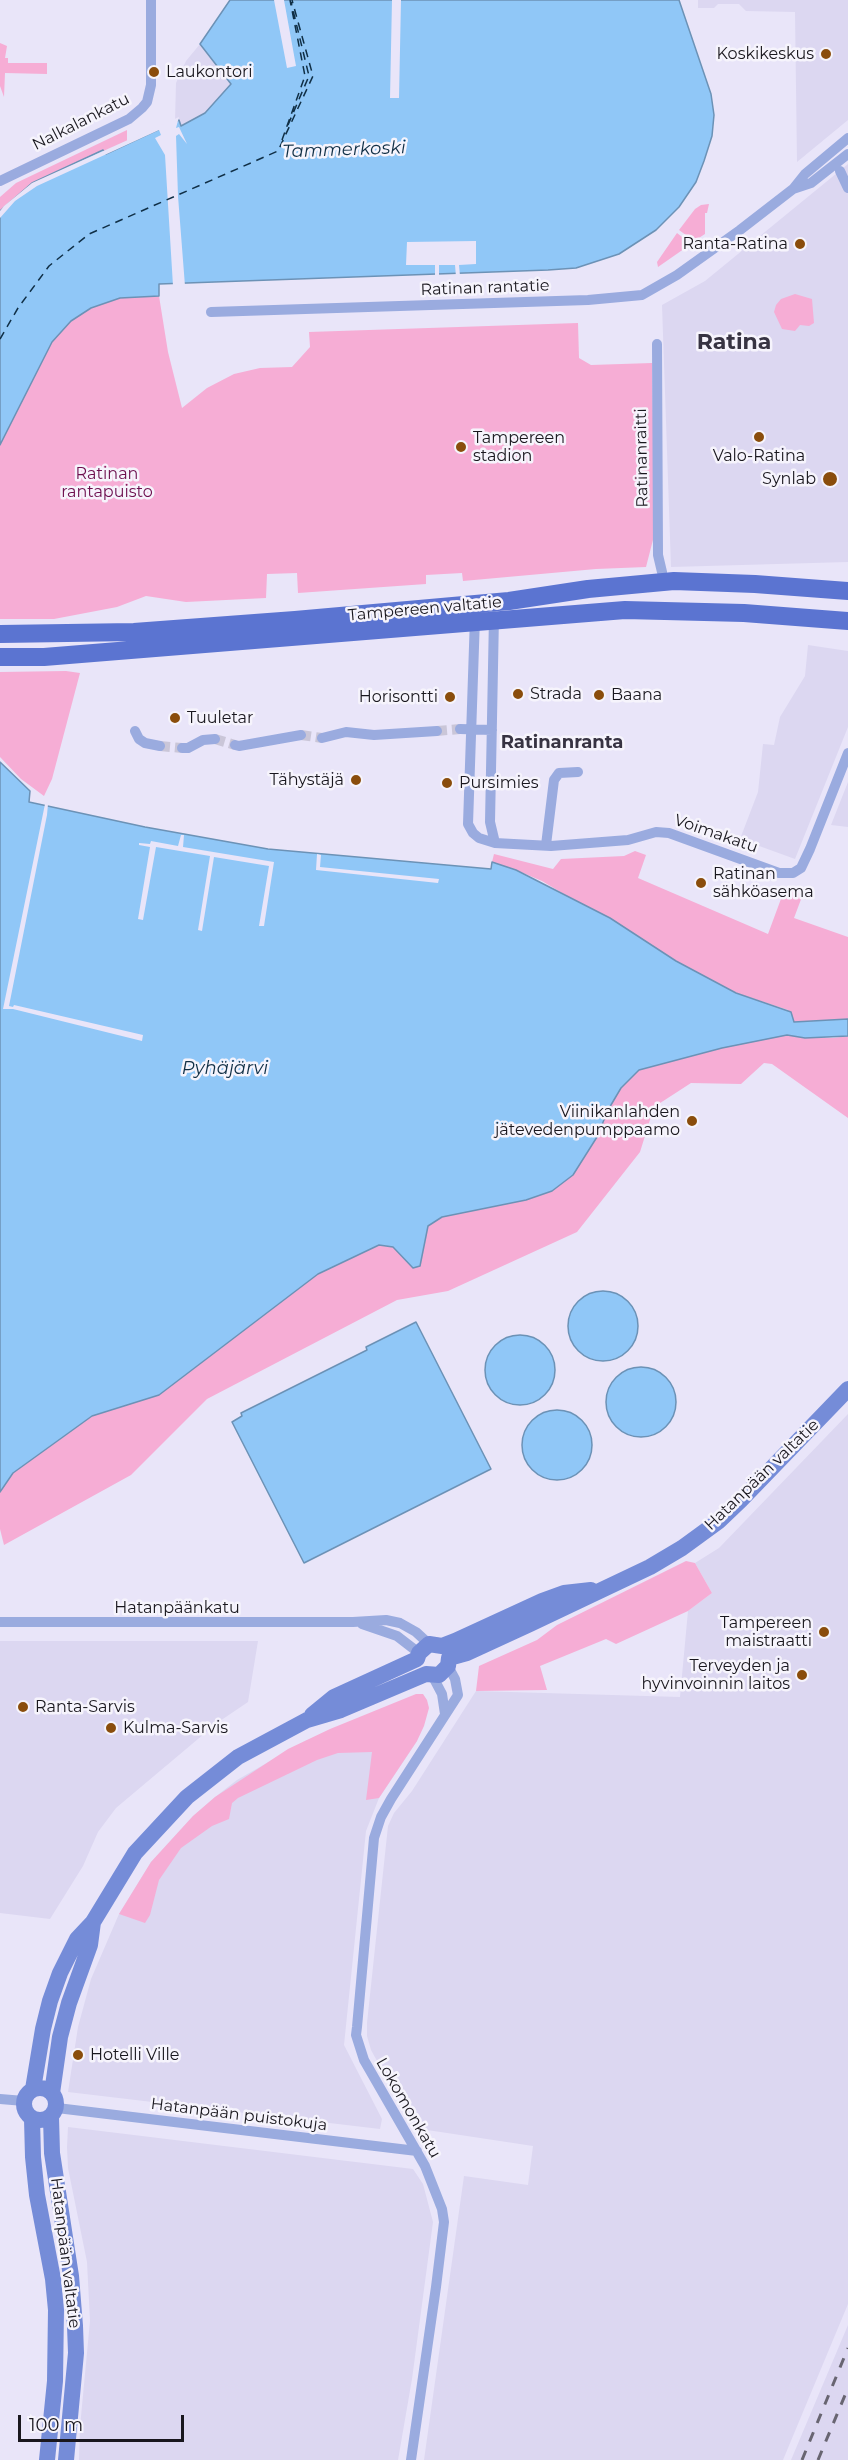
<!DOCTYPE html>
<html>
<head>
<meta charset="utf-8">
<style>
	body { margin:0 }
	#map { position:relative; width:848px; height:2460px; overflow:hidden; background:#e9e5f9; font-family:Montserrat,sans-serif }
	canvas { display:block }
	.scale { position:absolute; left:18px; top:2415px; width:166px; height:27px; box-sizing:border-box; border:3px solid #19171e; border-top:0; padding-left:8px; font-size:18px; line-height:21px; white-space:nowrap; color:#19171e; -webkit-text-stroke:4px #f6f4fc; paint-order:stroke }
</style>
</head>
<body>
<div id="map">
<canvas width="848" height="2460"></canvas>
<div class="scale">100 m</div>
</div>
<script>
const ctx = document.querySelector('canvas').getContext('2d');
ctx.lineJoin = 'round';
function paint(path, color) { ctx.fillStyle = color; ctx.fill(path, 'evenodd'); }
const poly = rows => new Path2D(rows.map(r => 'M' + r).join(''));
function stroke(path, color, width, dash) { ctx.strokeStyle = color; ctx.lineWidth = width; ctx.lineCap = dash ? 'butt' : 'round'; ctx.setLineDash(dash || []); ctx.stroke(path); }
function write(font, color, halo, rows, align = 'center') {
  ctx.font = font + ' Montserrat,sans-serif'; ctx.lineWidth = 5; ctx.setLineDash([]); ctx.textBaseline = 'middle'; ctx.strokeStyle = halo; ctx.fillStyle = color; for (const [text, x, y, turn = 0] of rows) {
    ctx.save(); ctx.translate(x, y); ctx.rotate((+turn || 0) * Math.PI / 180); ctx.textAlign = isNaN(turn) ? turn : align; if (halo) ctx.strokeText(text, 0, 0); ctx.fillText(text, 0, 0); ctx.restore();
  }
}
paint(poly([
	[698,0,848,0,848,120,797,162,795,12,746,11,739,4,718,4,714,8,698,8],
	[200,44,231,84,205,113,181,126,175,121,176,83,186,61],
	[848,164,848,562,671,567,662,305,705,281],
	[808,645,848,651,848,727,795,859,740,839,758,792,763,744,774,745,780,717,805,676],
	[848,782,848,827,831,825],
	[848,1414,848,2304,783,2460,424,2460,464,2176,528,2185,533,2146,414,2128,371,2050,367,2036,367,2023,388,1826,394,1813,412,1791,476,1691,680,1697,688,1611,712,1593,695,1563,719,1548],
	[0,1641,258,1641,248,1702,217,1723,116,1808,98,1832,83,1866,50,1919,0,1913],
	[307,1740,417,1741,379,1798,366,1831,344,2045,382,2119,380,2129,68,2092,78,2027,91,1979,119,1914,151,1862,193,1816,215,1797,237,1780],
	[68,2127,413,2169,423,2184,433,2222,412,2379,398,2460,79,2460,80,2427,90,2321,87,2262,68,2168,67,2147],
	[848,2325,848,2460,791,2460]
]), '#dcd7f1');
paint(poly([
	[0,43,7,46,5,58,8,58,8,63,47,63,47,74,5,73,4,97,0,86],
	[127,130,127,145,0,218,0,197,16,183],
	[709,204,707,213,705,213,705,234,694,241,679,230,695,209,701,205],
	[677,233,691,244,658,267,657,262],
	[795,294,812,299,814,323,809,326,800,325,795,331,782,329,774,312,776,305,781,299],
	[159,296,168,352,182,408,207,388,234,374,260,368,292,367,310,347,309,332,578,323,579,358,591,365,652,363,655,532,646,567,596,569,463,581,462,573,426,575,426,584,298,593,297,573,267,574,266,598,186,602,146,596,117,607,54,619,0,619,0,445,35,373,52,342,71,321,91,308,120,298],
	[66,671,80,673,52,779,44,796,21,779,0,757,0,672],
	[635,851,646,855,638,878,768,934,785,888,803,894,794,918,848,937,848,1019,794,1022,788,1010,736,993,676,961,542,881,516,870,492,862,494,854,553,869,561,859,624,856],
	[787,1035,833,1038,848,1036,848,1118,772,1064,764,1063,741,1084,691,1083,654,1107,640,1152,577,1232,448,1291,397,1300,207,1399,131,1475,4,1545,0,1529,0,1492,13,1473,92,1416,159,1395,318,1274,378,1245,393,1247,420,1266,428,1226,442,1217,526,1200,597,1137,608,1110,621,1088,639,1070,722,1048],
	[686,1561,695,1563,712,1593,688,1611,616,1644,606,1639,540,1666,547,1690,476,1691,479,1666,537,1640,557,1625],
	[416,1694,423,1694,427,1700,429,1708,424,1726,417,1741,379,1798,366,1800,372,1752,338,1753,317,1760,238,1798,232,1803,229,1819,212,1826,181,1848,159,1880,150,1915,145,1923,119,1914,151,1862,193,1816,215,1797,288,1749,330,1729]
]), '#f6add5');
const water = poly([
	[230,0,679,0,711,94,714,115,712,136,704,161,696,182,679,207,656,230,619,254,576,268,548,270,159,284,159,296,120,298,91,308,71,321,52,342,0,445,0,211,32,183,103,150,106,154,179,120,181,126,205,113,231,84,200,44,230,0],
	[0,762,30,791,29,802,145,827,268,849,491,869,492,862,516,870,610,918,676,961,736,993,791,1012,794,1022,848,1019,848,1036,805,1038,787,1035,722,1048,639,1070,621,1088,608,1110,597,1137,573,1175,552,1191,526,1200,442,1217,428,1226,420,1266,413,1268,393,1247,379,1245,318,1274,159,1395,92,1416,13,1473,0,1492,0,762],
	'568 1326a35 35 0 1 1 70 0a35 35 0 1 1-70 0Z',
	[416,1322,491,1469,304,1563,232,1422,242,1416,241,1413,367,1350,366,1347,416,1322],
	'485 1370a35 35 0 1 1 70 0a35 35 0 1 1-70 0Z',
	'606 1402a35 35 0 1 1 70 0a35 35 0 1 1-70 0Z',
	'522 1445a35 35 0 1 1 70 0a35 35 0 1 1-70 0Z'
]);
paint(water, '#90c7f7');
stroke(water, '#6c92b6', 1.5);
paint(poly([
	[274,0,284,0,296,66,287,68],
	[392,0,401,0,399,98,390,98],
	[179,117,176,128,179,127,187,144,179,134,176,136,178,196,185,286,173,286,165,155,155,138,161,135,159,130,37,186,15,201,0,218,0,211,4,206,32,183],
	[476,241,476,264,459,265,460,276,456,277,455,265,439,265,439,277,435,277,435,265,406,265,407,242],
	[45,804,48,804,47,815,9,1006,13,1007,14,1005,143,1035,142,1041,13,1009,3,1009],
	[181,835,184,835,183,847,274,862,264,926,259,926,269,866,214,857,202,931,198,930,210,856,156,847,143,920,138,919,150,847,139,845,139,843,150,844,151,841,178,846],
	[317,854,321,855,320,867,439,879,438,883,316,870]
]), '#e9e5f9');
stroke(poly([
	[288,125,309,76,291,2],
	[282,140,305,76,290,0],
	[0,339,18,308,49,266,89,234,278,151,313,76,292,0]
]), '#102f46', 1.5, [8, 6]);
stroke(poly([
	[437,731,460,729],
	[301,735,322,738],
	[215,739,235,745],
	[160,746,182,748]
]), '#cac6d8', 10, [10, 5]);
stroke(poly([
	[840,171,848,188],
	[0,181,129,119,142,108,147,102,151,85,151,0],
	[793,189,811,183,848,154],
	[211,312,588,300,642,295,677,275,740,230,793,189,805,174,848,138],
	[657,344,658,555,662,572],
	[494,616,490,822,495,843],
	[475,617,468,824,473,833,479,838,495,843,551,846,628,840,656,832,669,833,779,873,793,873,801,868,810,849,848,753],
	[460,729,492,730],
	[135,731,139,739,145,743,160,746],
	[322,738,346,732,374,735,437,731],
	[235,745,239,746,301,735],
	[182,748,188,748,203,740,215,739],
	[546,845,554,780,559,773,578,772],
	[0,1622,353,1622,386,1620,400,1623,416,1632,429,1644],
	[362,1624,397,1636,419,1653],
	[432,1675,442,1694,445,1714],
	[0,2099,24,2101],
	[57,2108,417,2151],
	[411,2460,436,2287,444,2222,442,2209,425,2166,364,2060,356,2035,357,2027,374,1838,381,1817,391,1799,458,1695,455,1679,448,1666]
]), '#9aabdf', 10);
stroke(poly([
	[312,1715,334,1697,417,1659,419,1653,429,1644,442,1646,455,1641,542,1601,564,1593,591,1590],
	'24 2104a16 16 0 1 1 32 0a16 16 0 1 1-32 0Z',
	[33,2089,43,2029,50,2001,60,1973,77,1939,93,1922,135,1853,187,1797,238,1757,307,1720,341,1710,426,1674,439,1675,448,1666,449,1658,467,1653,530,1624,650,1567,682,1548,719,1521,741,1500,848,1389],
	[52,2093,60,2037,69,2003,90,1945,93,1922],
	[51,2117,52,2153,71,2276,75,2326,76,2353,66,2460],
	[32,2119,33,2157,37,2195,53,2279,56,2310,55,2381,47,2460]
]), '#758cd8', 16);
stroke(poly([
	[0,634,134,632,295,620,509,601,588,589,674,581,755,584,848,591],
	[0,657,44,657,625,610,744,613,848,621]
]), '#5b74d1', 18);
stroke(poly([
	[802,2460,848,2348],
	[818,2460,848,2388]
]), '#686571', 3, [10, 10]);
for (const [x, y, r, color] of [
	[826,54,6,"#8a4d0c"],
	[154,72,6,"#8a4d0c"],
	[800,244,6,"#8a4d0c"],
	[759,437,6,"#8a4d0c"],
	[461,447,6,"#8a4d0c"],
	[830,479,8,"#8a4d0c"],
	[518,694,6,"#8a4d0c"],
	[599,695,6,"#8a4d0c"],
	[450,697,6,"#8a4d0c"],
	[175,718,6,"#8a4d0c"],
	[356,780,6,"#8a4d0c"],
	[447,783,6,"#8a4d0c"],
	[701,883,6,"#8a4d0c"],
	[692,1121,6,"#8a4d0c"],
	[824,1632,6,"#8a4d0c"],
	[802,1675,6,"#8a4d0c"],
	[23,1707,6,"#8a4d0c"],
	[111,1728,6,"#8a4d0c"],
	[78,2055,6,"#8a4d0c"]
]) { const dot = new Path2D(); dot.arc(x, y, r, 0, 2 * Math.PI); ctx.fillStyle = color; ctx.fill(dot); stroke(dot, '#f6f4fc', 2); }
write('16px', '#19171e', '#f6f4fc', [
	["Koskikeskus",814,54,"right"],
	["Laukontori",166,72],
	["Ranta-Ratina",788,244,"right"],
	["Tampereen",473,438],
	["stadion",473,456],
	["Valo-Ratina",759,456,"center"],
	["Synlab",816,479,"right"],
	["Strada",530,694],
	["Baana",611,695],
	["Horisontti",438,697,"right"],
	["Tuuletar",187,718],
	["Tähystäjä",344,780,"right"],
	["Pursimies",459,783],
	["Ratinan",713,874],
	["sähköasema",713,892],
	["Viinikanlahden",680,1112,"right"],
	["jätevedenpumppaamo",680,1130,"right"],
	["Tampereen",812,1623,"right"],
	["maistraatti",812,1641,"right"],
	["Terveyden ja",790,1666,"right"],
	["hyvinvoinnin laitos",790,1684,"right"],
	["Ranta-Sarvis",35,1707],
	["Kulma-Sarvis",123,1728],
	["Hotelli Ville",90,2055]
], 'left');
write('16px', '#19171e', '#f6f4fc', [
	["Nalkalankatu",81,122,-27],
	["Ratinan rantatie",485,288,-2],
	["Ratinanraitti",642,458,-91],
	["Tampereen valtatie",425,609,-5],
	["Voimakatu",716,834,19],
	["Hatanpään valtatie",762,1475,-44],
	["Hatanpäänkatu",177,1608],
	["Lokomonkatu",408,2108,60],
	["Hatanpään puistokuja",239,2115,7],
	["Hatanpään valtatie",65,2253,83]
]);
write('16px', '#6d0e4e', '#f6f4fc', [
	["Ratinan",107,474],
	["rantapuisto",107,492]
]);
write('italic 18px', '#102f46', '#f6f4fc', [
	["Tammerkoski",344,150,-2],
	["Pyhäjärvi",225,1069]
]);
write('bold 18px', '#373342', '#f6f4fc', [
	["Ratinanranta",562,743]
]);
write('bold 22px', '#373342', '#f6f4fc', [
	["Ratina",734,343]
]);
</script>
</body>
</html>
